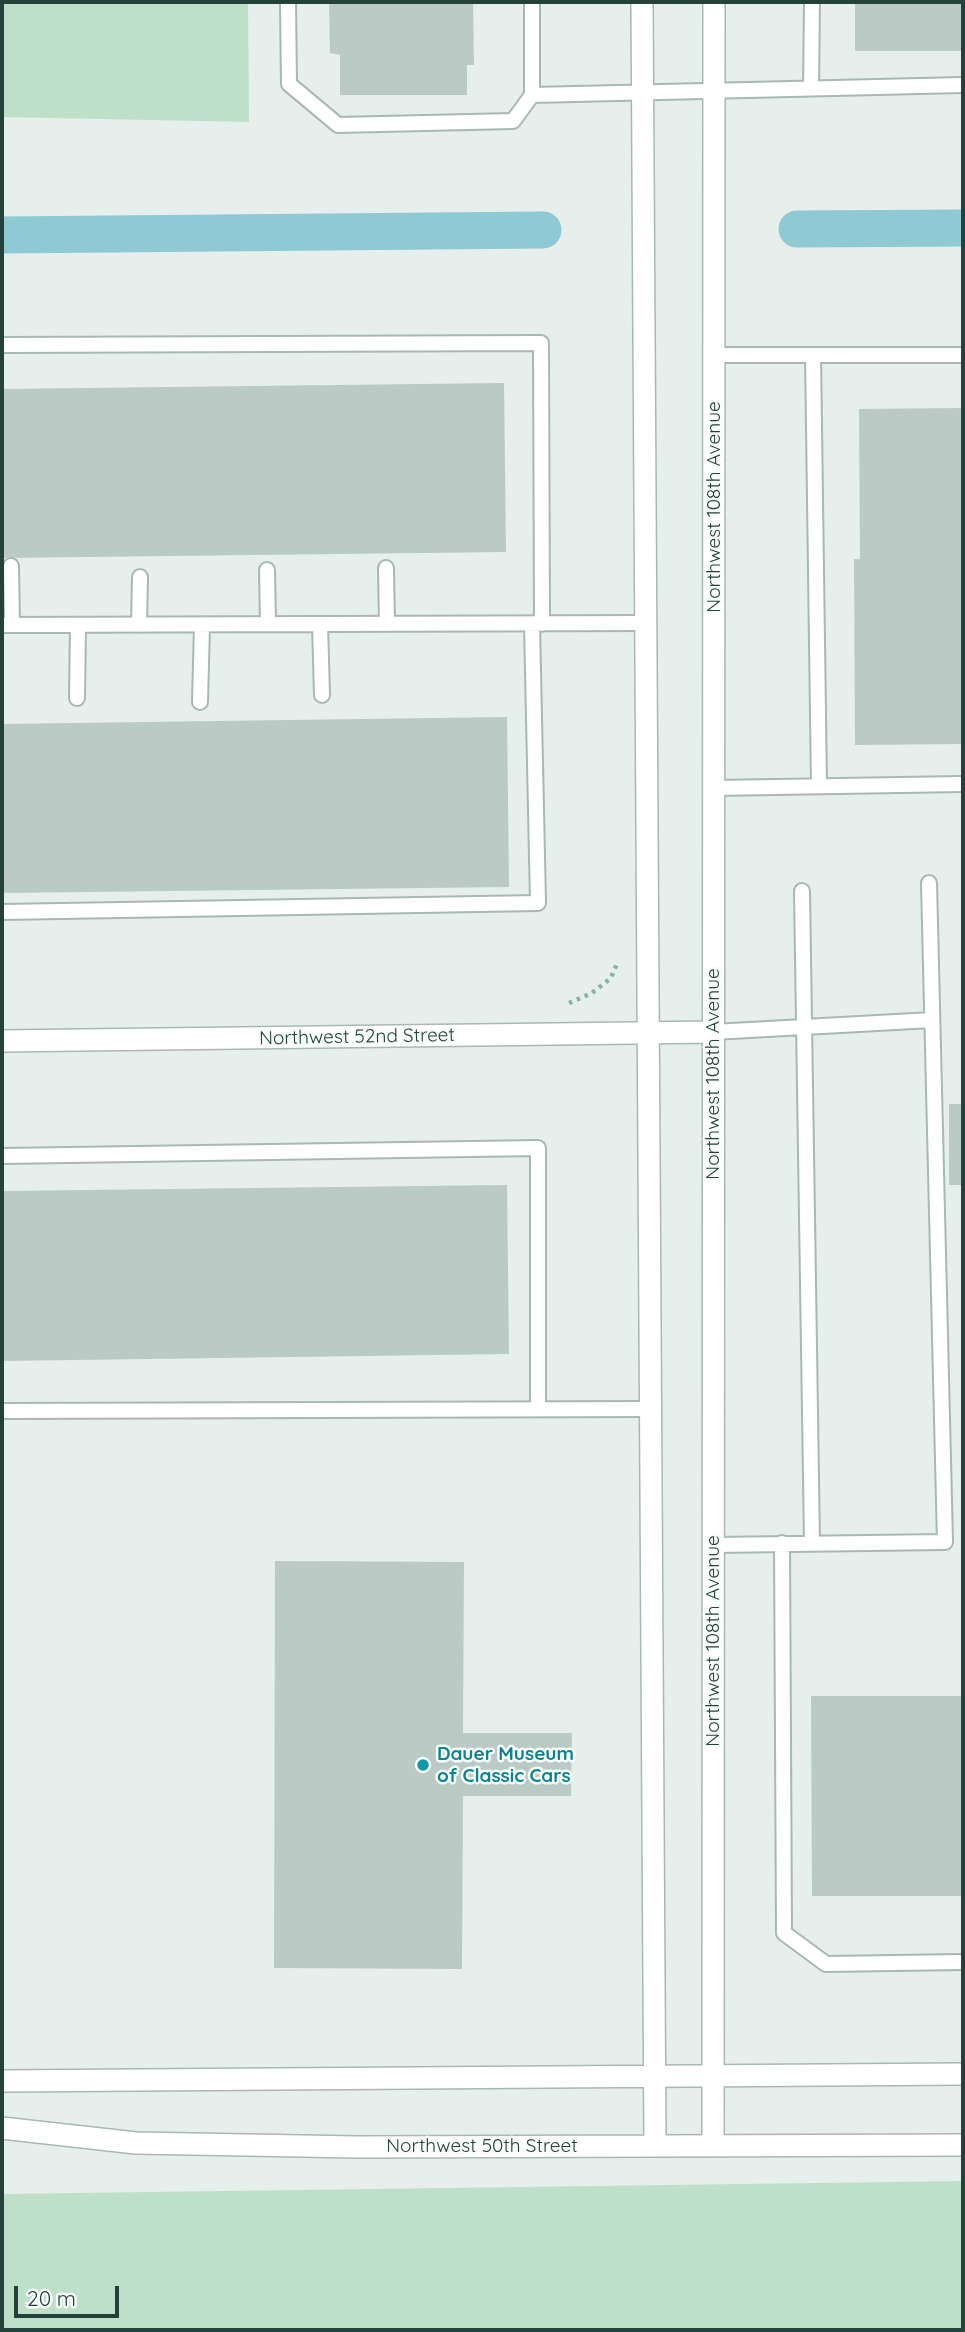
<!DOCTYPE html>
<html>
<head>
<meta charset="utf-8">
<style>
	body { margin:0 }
	#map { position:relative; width:965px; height:2332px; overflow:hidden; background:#e6efeb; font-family:Quicksand,sans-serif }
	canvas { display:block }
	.frame { position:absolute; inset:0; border:4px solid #24423a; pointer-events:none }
	.scale { position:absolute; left:14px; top:2286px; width:105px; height:32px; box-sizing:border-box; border:4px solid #24423a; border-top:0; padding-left:9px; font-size:21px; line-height:24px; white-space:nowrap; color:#24423a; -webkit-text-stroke:5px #f7fbf9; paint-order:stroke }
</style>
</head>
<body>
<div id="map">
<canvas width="965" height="2332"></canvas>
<div class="frame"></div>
<div class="scale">20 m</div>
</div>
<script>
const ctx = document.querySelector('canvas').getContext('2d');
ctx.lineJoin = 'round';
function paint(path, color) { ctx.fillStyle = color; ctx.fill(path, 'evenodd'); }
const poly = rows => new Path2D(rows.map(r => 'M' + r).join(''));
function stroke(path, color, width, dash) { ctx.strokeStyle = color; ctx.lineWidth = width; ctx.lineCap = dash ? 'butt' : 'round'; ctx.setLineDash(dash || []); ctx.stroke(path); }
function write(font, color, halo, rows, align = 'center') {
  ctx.font = font + ' Quicksand,sans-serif'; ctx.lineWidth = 5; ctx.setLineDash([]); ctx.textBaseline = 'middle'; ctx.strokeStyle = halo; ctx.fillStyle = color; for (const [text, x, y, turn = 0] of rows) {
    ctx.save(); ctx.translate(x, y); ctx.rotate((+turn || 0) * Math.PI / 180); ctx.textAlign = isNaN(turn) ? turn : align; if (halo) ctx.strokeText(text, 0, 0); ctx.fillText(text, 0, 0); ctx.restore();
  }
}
paint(poly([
	[2,2,248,2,249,122,2,117],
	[963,2181,963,2330,2,2330,2,2194]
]), '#bfe0c8');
stroke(poly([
	[797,229,963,228],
	[2,235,543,230]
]), '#8ec9d4', 37);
paint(poly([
	[329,2,473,2,474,65,467,65,467,95,340,95,340,55,330,53],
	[855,2,963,2,963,51,855,51],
	[504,383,506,552,2,558,2,389],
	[963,408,963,744,855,745,854,559,860,559,859,409],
	[507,717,509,887,2,893,2,724],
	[949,1104,963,1104,963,1185,949,1185],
	[507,1185,509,1354,2,1361,2,1191],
	[275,1561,464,1562,463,1733,572,1733,571,1796,463,1796,462,1969,274,1968],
	[811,1696,963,1696,963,1896,812,1896]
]), '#bbcac4');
const lane = poly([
	[288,2,289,84,338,125,513,121,532,95,532,2],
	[811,88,812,2],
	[532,95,963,85],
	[2,345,541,343,542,624],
	[714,355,963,355],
	[813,355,819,786],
	[11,566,12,625],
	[386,568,387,624],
	[267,570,268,624],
	[320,624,322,695],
	[2,625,645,623],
	[139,625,140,577],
	[77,698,78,625],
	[200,702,202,625],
	[713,788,963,784],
	[802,891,812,1543],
	[2,912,538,903,532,624],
	[713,1032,932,1020],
	[2,1156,538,1148,538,1409],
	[2,1411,649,1409],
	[782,1543,784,1933,826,1964,963,1962],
	[713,1545,945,1542,929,883]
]);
const street = poly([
	[642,2,655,2145],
	[2,1041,713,1032],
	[2,2081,963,2074],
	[2,2128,136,2143,357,2147,963,2145],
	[713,2146,714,2]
]);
stroke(lane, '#a8b8b2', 18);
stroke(street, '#a8b8b2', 24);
stroke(poly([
	[569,1003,592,993,611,978,618,961]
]), '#86b3a5', 4.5, [3.5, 5]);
stroke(lane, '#fff', 14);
stroke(street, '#fff', 21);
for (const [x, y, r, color] of [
	[423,1765,7,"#0f9aa8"]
]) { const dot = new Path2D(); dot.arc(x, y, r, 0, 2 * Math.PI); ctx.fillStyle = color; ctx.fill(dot); stroke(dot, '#f7fbf9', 2.5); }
write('19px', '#24423a', '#f7fbf9', [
	["Northwest 108th Avenue",714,507,-90],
	["Northwest 52nd Street",357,1037,-1],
	["Northwest 108th Avenue",713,1074,-90],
	["Northwest 108th Avenue",713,1641,-90],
	["Northwest 50th Street",482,2146]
]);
write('bold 19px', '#0d838f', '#f7fbf9', [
	["Dauer Museum",437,1754],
	["of Classic Cars",437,1776]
], 'left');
</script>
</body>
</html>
